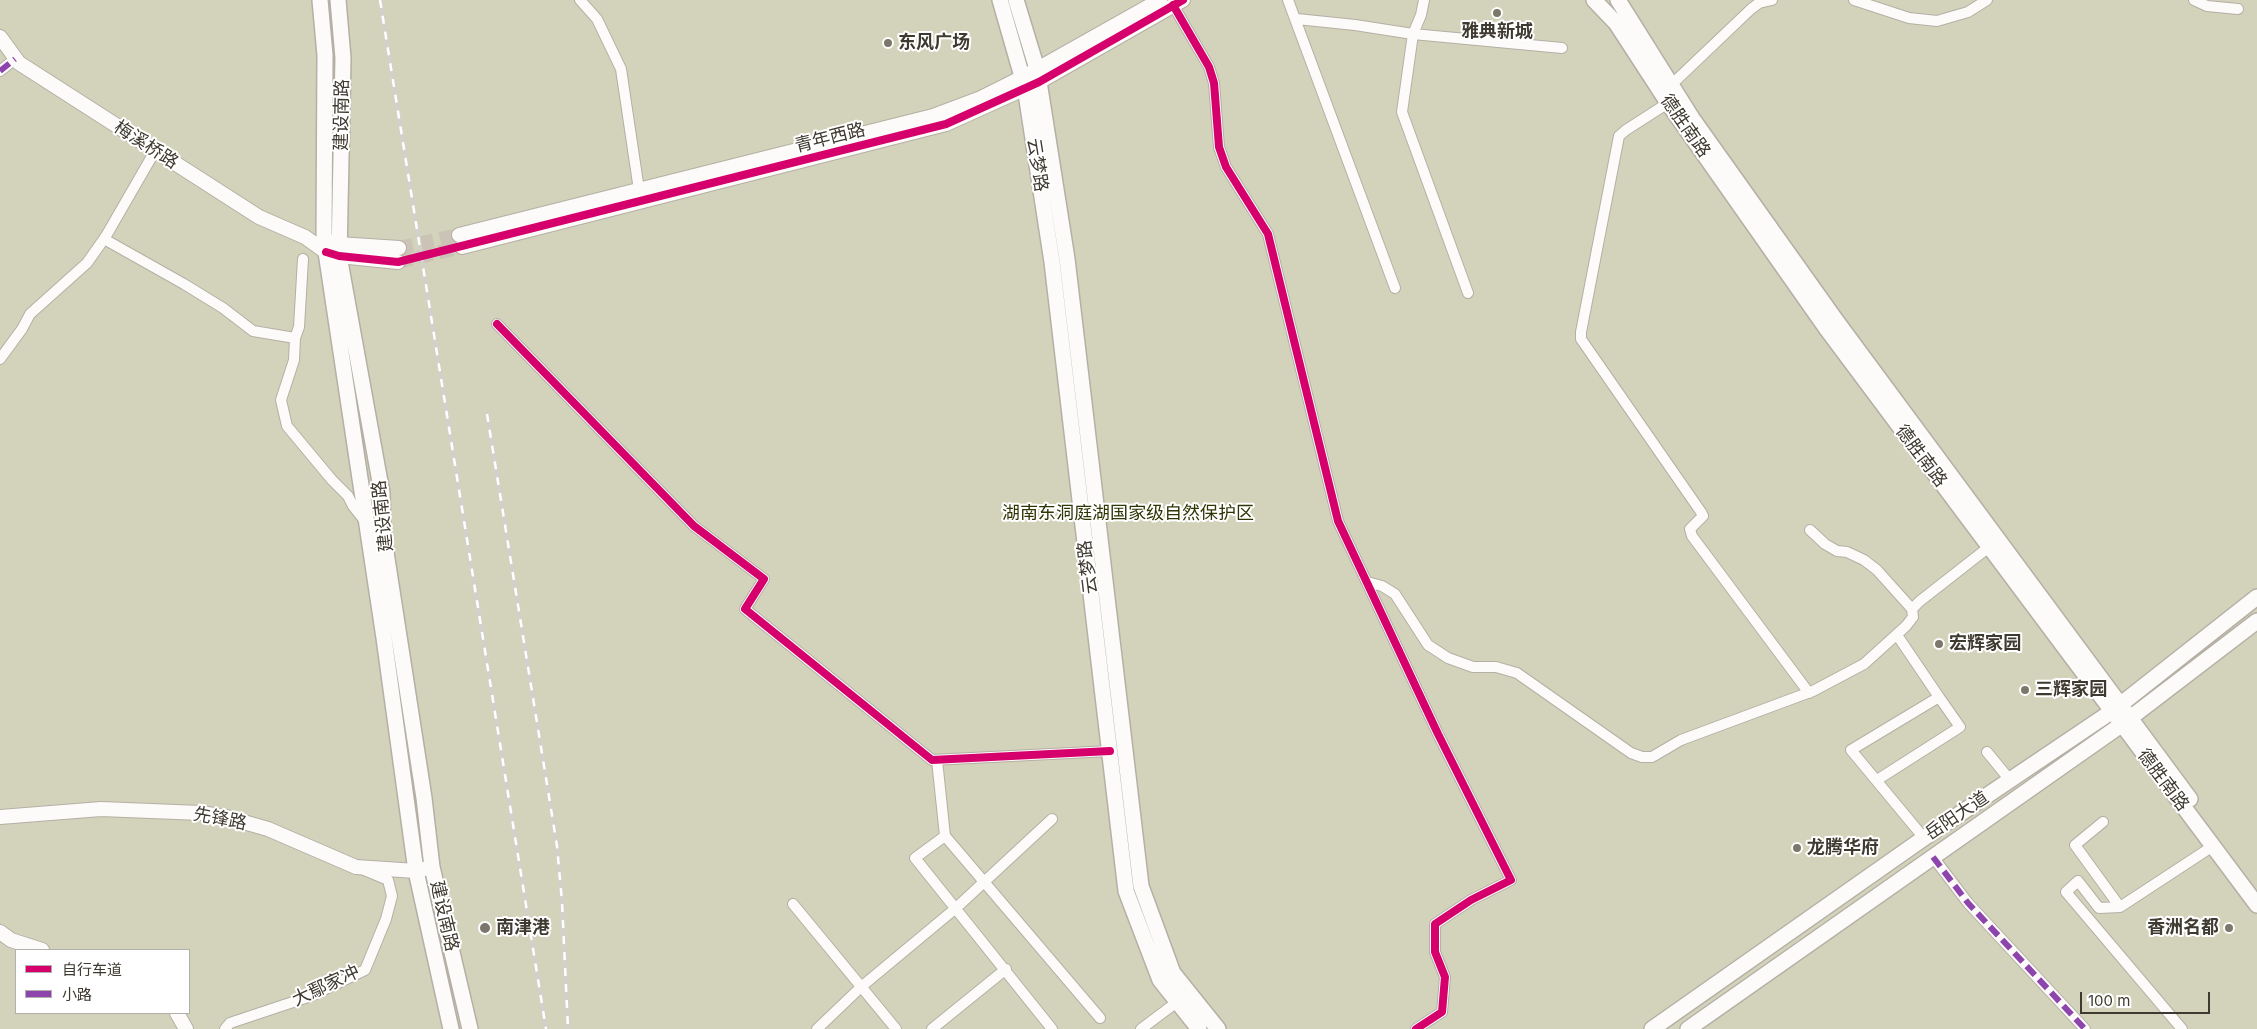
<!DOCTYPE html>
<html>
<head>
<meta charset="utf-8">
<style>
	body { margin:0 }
	#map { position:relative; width:2257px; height:1029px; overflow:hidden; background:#ede5d8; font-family:Inter,"Noto Sans SC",sans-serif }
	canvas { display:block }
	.legend { position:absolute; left:15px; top:949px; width:175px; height:65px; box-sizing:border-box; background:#fff; border:1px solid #b2b0ac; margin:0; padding:6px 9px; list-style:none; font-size:15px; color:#3f3a30 }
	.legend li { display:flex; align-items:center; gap:10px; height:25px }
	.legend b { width:25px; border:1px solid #b2b0ac }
	.scale { position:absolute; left:2080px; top:992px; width:130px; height:22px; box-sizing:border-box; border:2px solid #3f3a30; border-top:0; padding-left:6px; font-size:15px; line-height:18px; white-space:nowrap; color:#3f3a30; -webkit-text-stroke:4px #fff; paint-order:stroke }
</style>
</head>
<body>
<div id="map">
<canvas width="2257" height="1029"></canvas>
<ul class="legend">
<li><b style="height:6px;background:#d6006c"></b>自行车道</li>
<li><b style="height:6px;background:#8e44ad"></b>小路</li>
</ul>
<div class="scale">100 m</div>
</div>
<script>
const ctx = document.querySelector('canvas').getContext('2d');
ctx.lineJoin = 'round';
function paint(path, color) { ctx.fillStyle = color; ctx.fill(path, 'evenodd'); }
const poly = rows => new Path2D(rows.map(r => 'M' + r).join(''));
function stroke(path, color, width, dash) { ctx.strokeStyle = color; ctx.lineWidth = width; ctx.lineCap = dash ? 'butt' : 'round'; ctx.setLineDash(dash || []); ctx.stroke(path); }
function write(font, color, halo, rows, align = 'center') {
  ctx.font = font + ' Inter,"Noto Sans SC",sans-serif'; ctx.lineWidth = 4; ctx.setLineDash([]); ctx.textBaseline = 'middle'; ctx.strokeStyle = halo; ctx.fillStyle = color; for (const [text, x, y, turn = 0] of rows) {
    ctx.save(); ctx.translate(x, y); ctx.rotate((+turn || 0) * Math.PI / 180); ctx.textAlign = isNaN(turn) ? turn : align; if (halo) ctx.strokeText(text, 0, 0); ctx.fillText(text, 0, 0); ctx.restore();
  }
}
paint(poly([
	[0,0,2257,0,2257,1029,0,1029],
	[16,950,189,950,189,1013,16,1013]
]), '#d3d3bb');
stroke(poly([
	[399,248,459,235],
	[398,262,462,247]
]), '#cac3b6', 14, [14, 7]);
const minor = poly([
	[580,0,597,19,621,69,639,190],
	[1288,0,1395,288],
	[1424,0,1421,15,1413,34,1402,112,1468,293],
	[1854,0,1909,18,1937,21,1968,12,1987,0],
	[2194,0,2207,6,2238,9],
	[1173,5,1209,67,1214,83,1219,147,1226,167,1268,234,1338,521,1438,734,1511,880,1471,900,1435,924,1435,952,1445,977,1442,1012,1416,1029],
	[1297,19,1355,25,1413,34,1562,48],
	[0,71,15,59],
	[1671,85,1751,9,1759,3,1772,0],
	[1668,103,1626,130,1619,136,1581,332,1581,339,1701,512,1703,516,1690,529,1692,536,1809,693],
	[104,239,184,284,223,308,253,331,295,338,299,327,303,259],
	[497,324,694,526,764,579,745,609,932,760,1110,751],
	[295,338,294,360,281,400,287,426,332,480,348,496,353,506,364,520],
	[0,359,22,329,30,314,87,263,106,236,155,151],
	[1810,530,1825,544,1837,551,1847,552,1864,560,1877,570,1912,609],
	[1367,582,1382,586,1395,594,1428,645,1448,658,1473,667,1496,667,1517,673,1631,753,1642,757,1652,757,1681,740,1813,691,1864,664,1906,626,1913,617,1912,609,1920,601,1989,547],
	[1897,635,1939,697,1851,750,1924,838],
	[1987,752,2010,780],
	[937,760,945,836,915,858,1052,1029],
	[1877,780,1960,727,1939,697],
	[2103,822,2075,845,2120,907,2213,846],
	[945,836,1100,1018],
	[1933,857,1968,903,2085,1029],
	[793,904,896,1029],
	[2120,907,2099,908,2078,881,2066,892,2182,1029],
	[225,1029,230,1023,311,996,365,970,386,919,392,896,388,880,364,870],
	[817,1029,861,987,956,908,1052,819],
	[932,1029,1006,969],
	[1141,1029,1177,1002]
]);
const secondary = poly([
	[0,37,19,63,259,217,305,237,326,252,339,256,398,262],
	[459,235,933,116,981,98,1023,77,1160,0],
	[330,241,338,244,399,248],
	[462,247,946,124,1039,82,1183,0],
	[0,817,101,809,201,813,226,817,268,829,356,867,416,871,432,867],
	[0,932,11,940,42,950],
	[177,1013,186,1029]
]);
const primary = poly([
	[320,0,325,55,324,239,384,638,416,871,451,1029],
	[338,0,343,58,339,256,382,493,383,533,424,798,432,867,470,1029],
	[1000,0,1025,87,1052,262,1126,891,1160,980,1199,1029],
	[1016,0,1037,69,1067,259,1141,886,1173,973,1218,1029],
	[1594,0,1616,23,1668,103,1826,328,2257,905],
	[1618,0,1692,118,1835,319,2190,799],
	[1652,1029,1924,838,2111,712,2257,597],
	[1688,1029,2121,725,2257,621]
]);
stroke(minor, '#b5afa5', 12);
stroke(secondary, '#b5afa5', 16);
stroke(primary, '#b5afa5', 18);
stroke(minor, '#fcfbf9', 10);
stroke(secondary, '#fcfbf9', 14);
stroke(primary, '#fcfbf9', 15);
const rail = poly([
	[380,0,546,1029],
	[487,414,557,846,562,902,568,1029]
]);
stroke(rail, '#d2d0cb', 4.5);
stroke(rail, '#fff', 2.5, [8]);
stroke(poly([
	[0,71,15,59],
	[1933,857,1968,903,2085,1029]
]), '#8e44ad', 6, [12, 6]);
stroke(poly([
	[1173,5,1209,67,1214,83,1219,147,1226,167,1268,234,1338,521,1438,734,1511,880,1471,900,1435,924,1435,952,1445,977,1442,1012,1416,1029],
	[326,252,339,256,398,262,946,124,1039,82,1183,0],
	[497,324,694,526,764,579,745,609,932,760,1110,751]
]), '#d6006c', 8);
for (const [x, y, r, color] of [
	[1497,13,5,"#7c766b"],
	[888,43,5,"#7c766b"],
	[1939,644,5,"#7c766b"],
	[2025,690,5,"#7c766b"],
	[1797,848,5,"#7c766b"],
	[485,928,6,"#7c766b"],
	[2229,928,5,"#7c766b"]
]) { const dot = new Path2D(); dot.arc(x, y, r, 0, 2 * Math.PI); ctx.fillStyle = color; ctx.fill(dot); stroke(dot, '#fff', 2); }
write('bold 18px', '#3f3a30', '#fff', [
	["雅典新城",1497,32,"center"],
	["东风广场",898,43],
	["宏辉家园",1949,644],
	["三辉家园",2035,690],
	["龙腾华府",1807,848],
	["南津港",496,928],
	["香洲名都",2219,928,"right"]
], 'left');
write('18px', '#3f3a30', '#fff', [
	["建设南路",342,115,-89],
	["德胜南路",1685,126,55],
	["青年西路",830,138,-14],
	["梅溪桥路",146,145,33],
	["云梦路",1037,165,81],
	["德胜南路",1921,456,53],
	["建设南路",383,516,-96],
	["云梦路",1088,567,-97],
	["德胜南路",2163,780,53],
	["岳阳大道",1957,816,-34],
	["先锋路",220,819,11],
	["建设南路",444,916,77],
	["大鄢家冲",326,986,-25]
]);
write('18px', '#2f3504', '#fff', [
	["湖南东洞庭湖国家级自然保护区",1128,514]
]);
</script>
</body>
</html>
